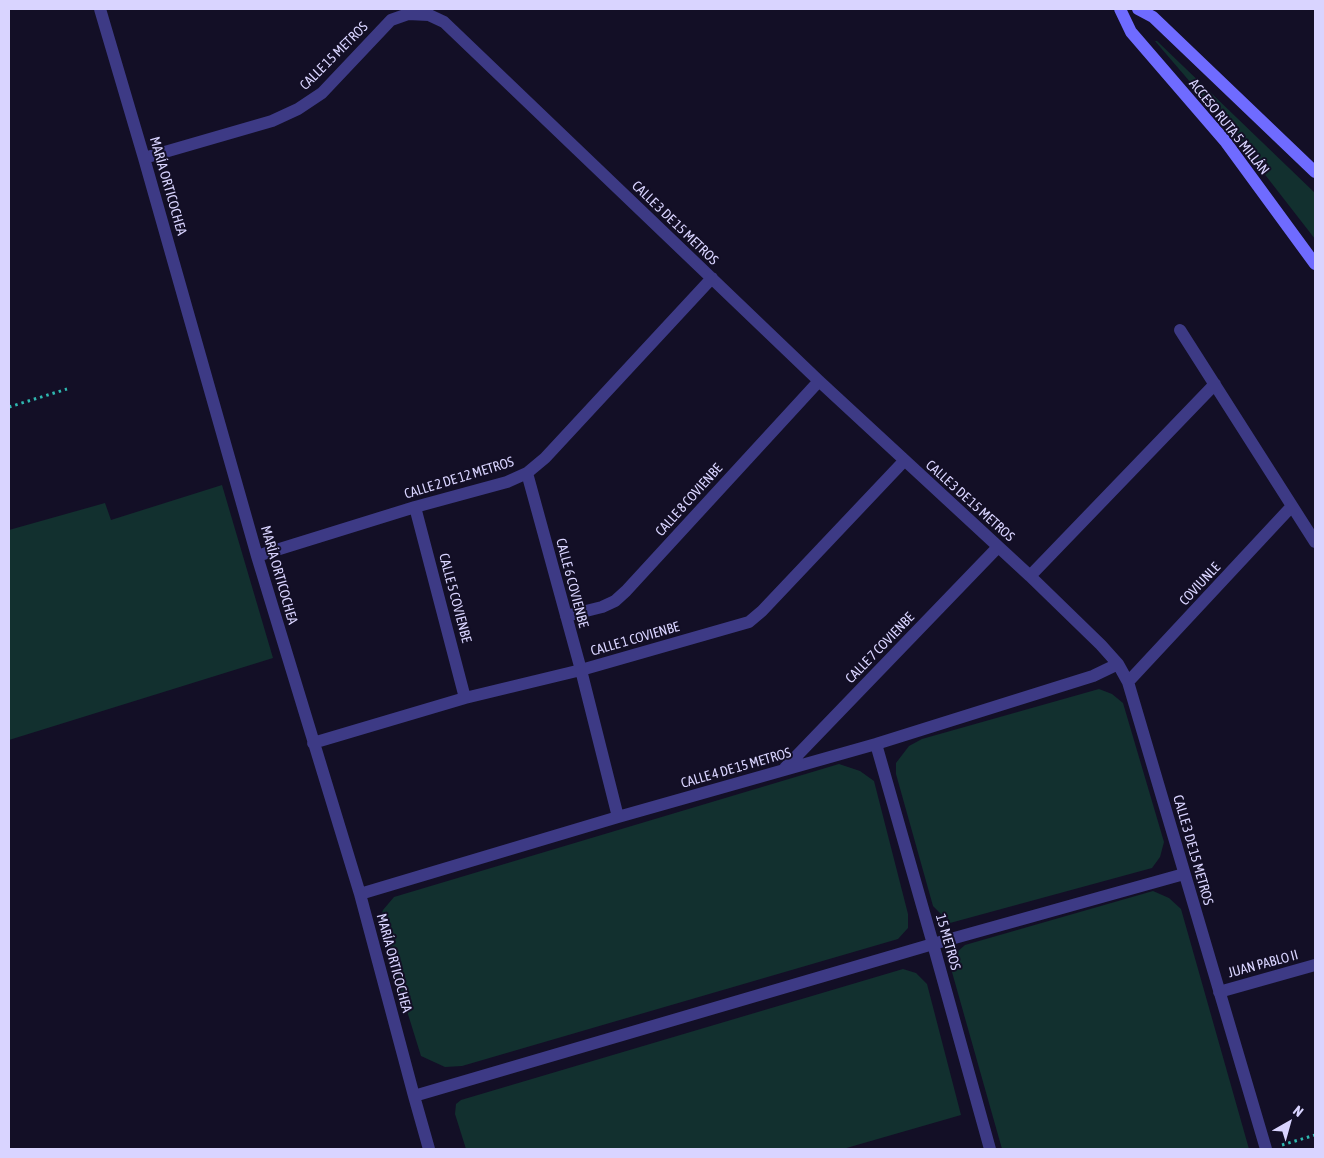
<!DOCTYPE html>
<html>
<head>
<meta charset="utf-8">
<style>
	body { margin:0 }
	#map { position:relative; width:1324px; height:1158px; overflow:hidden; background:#130f26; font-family:"Asap Condensed",sans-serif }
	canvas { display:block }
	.frame { position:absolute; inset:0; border:10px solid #d9d4ff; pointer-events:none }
	.north { position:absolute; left:1264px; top:1098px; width:50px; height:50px; -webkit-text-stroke:4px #130f26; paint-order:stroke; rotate:38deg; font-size:14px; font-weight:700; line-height:20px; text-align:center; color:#d9d4ff }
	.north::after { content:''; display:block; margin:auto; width:18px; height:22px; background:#d9d4ff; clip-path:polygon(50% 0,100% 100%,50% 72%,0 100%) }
</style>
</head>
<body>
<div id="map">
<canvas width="1324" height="1158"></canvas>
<div class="frame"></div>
<div class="north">N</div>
</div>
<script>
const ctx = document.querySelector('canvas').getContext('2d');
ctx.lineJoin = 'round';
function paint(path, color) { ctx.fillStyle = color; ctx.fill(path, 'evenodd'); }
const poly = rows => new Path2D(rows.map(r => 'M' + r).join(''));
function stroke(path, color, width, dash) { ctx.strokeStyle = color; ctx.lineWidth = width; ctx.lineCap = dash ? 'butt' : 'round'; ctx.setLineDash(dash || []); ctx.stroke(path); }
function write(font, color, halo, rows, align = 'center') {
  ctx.font = font + ' "Asap Condensed",sans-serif'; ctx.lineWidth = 4; ctx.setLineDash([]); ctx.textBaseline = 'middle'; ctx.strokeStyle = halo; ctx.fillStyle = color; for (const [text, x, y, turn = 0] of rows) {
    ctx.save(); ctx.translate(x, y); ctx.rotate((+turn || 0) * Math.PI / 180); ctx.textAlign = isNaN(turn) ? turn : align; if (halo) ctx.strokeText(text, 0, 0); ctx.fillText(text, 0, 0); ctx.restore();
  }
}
paint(poly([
	[1155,41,1157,41,1315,193,1315,239,1221,118],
	[222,485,273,658,9,740,9,530,105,503,111,520],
	[1099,689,1112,694,1123,703,1164,842,1160,857,1152,868,950,923,933,906,896,774,896,763,909,746,922,739],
	[839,764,860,771,874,781,908,914,908,928,898,939,462,1066,445,1067,421,1056,379,921,383,910,394,897],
	[1153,891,1169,898,1181,909,1249,1149,1002,1149,950,965,957,952,965,945],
	[903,969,916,973,927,984,961,1115,843,1149,466,1149,455,1114,456,1104,461,1100]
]), '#12302f');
stroke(poly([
	[9,407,67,389],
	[1282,1145,1315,1135]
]), '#2fb8b0', 3, [2.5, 4]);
stroke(poly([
	[100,9,144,158,257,556,360,894,414,1096,429,1149],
	[144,158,272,121,298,109,322,93,391,20,408,14,429,15,444,22,819,381,1030,576,1101,645,1118,664,1128,682,1266,1149],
	[1180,330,1315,542],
	[527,473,581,670,618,817],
	[415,507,465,698],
	[257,556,415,507,507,482,527,473,545,458,712,278],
	[1030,576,1215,384],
	[566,616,602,607,615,601,626,591,819,381],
	[1128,682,1292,506],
	[313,743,465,698,581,670,749,622,762,611,904,461],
	[876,744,933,944,990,1149],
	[785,768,998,547],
	[360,894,618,817,876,744,1093,676,1118,664],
	[1219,992,1315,965],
	[414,1096,933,944,1184,874]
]), '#3d3a85', 12);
stroke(poly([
	[1120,9,1131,32,1225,141,1315,264],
	[1138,9,1153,17,1315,172]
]), '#6f6bff', 12);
write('14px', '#d9d4ff', '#130f26', [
	["CALLE 15 METROS",334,56,-45],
	["ACCESO RUTA 5 MILLÁN",1229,127,51],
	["MARÍA ORTICOCHEA",168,186,74],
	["CALLE 3 DE 15 METROS",675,223,44],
	["CALLE 2 DE 12 METROS",459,478,-17],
	["CALLE 8 COVIENBE",689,500,-48],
	["CALLE 3 DE 15 METROS",970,501,42],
	["MARÍA ORTICOCHEA",279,575,74],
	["CALLE 6 COVIENBE",572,583,75],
	["COVIUNLE",1200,584,-47],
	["CALLE 5 COVIENBE",455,598,75],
	["CALLE 1 COVIENBE",635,639,-16],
	["CALLE 7 COVIENBE",880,648,-46],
	["CALLE 4 DE 15 METROS",736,768,-16],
	["CALLE 3 DE 15 METROS",1193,850,74],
	["15 METROS",948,942,74],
	["MARÍA ORTICOCHEA",394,963,75],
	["JUAN PABLO II",1263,964,-15]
]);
</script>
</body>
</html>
